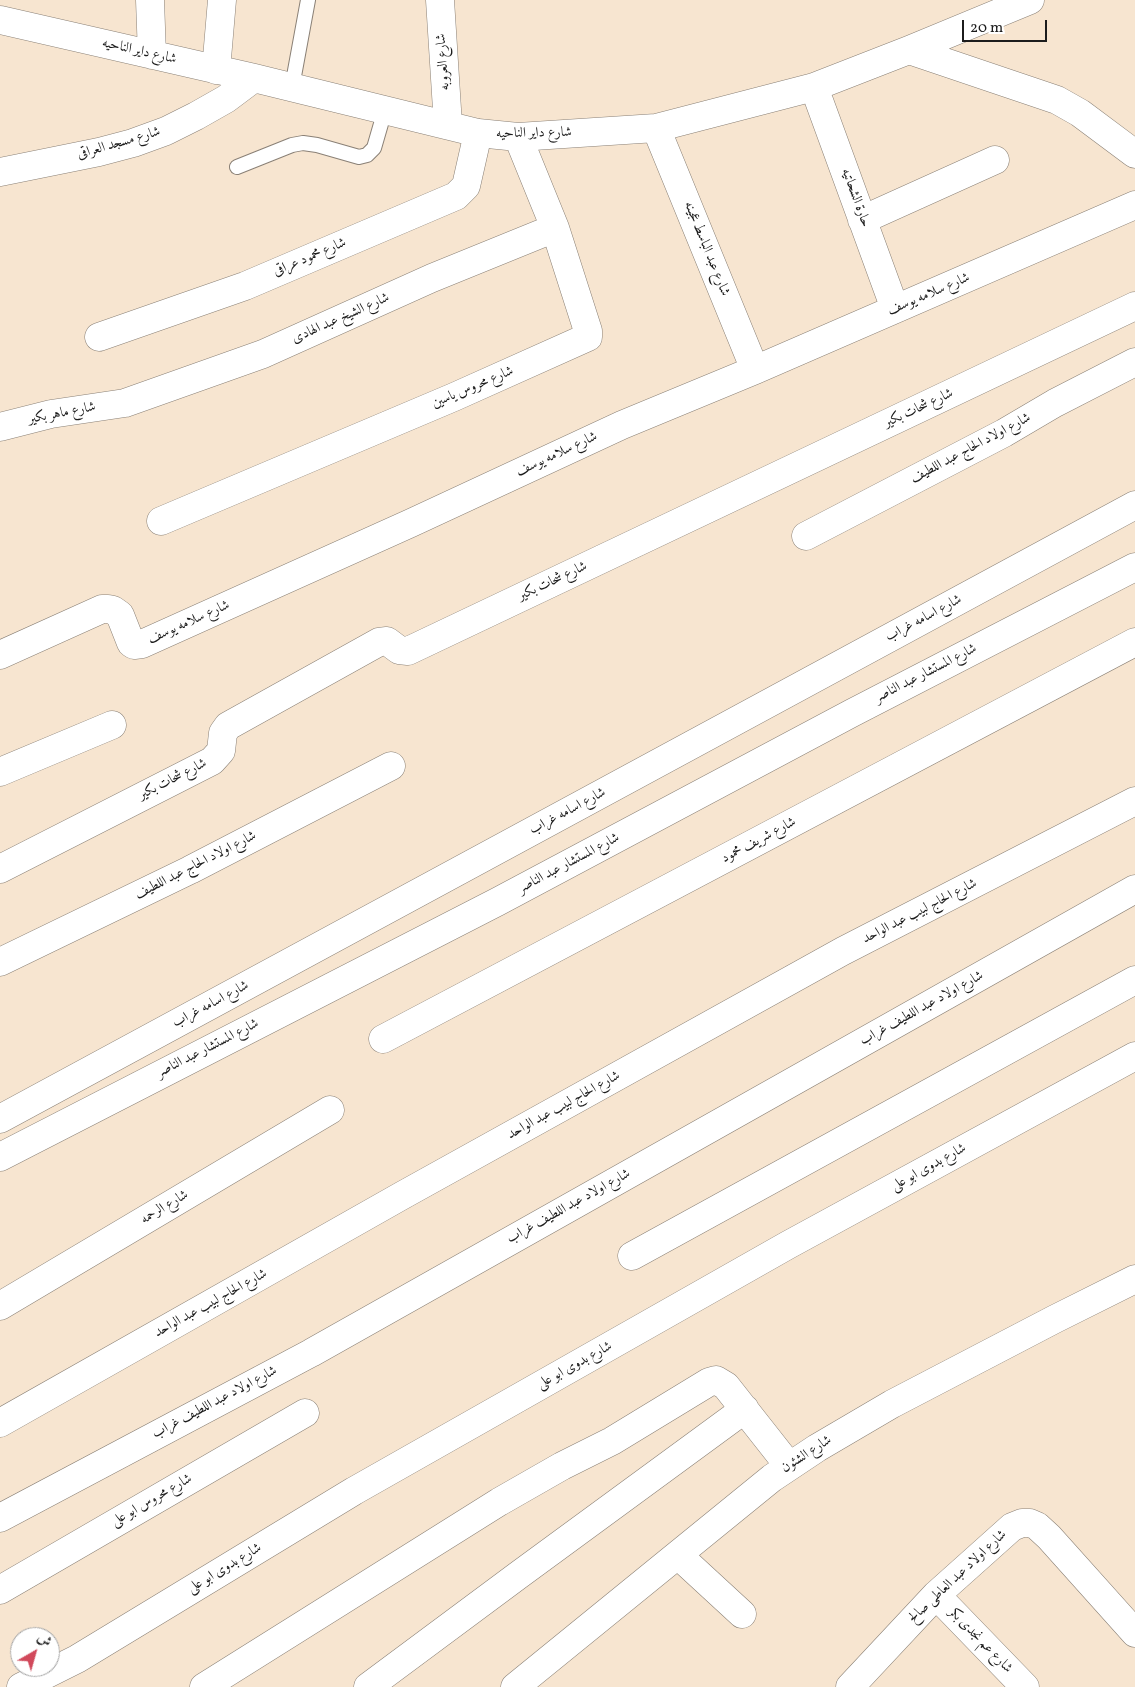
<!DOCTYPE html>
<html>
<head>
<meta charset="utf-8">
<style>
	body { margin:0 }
	#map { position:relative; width:1135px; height:1687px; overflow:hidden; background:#f7e5d0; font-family:Vollkorn,Amiri,serif }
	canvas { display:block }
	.north { position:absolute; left:10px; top:1627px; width:50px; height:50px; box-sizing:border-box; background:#fff; border:1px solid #a4a4a4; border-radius:50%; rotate:38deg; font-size:14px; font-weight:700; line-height:20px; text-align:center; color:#1c1c1c }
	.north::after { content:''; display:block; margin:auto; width:18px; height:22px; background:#d1495b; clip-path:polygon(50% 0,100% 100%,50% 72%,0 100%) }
	.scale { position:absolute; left:962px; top:20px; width:85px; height:22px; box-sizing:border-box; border:2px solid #1c1c1c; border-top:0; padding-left:6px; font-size:15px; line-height:18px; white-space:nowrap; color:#1c1c1c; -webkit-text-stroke:4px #fff; paint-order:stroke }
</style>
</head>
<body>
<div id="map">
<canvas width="1135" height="1687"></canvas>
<div class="north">ش</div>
<div class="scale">20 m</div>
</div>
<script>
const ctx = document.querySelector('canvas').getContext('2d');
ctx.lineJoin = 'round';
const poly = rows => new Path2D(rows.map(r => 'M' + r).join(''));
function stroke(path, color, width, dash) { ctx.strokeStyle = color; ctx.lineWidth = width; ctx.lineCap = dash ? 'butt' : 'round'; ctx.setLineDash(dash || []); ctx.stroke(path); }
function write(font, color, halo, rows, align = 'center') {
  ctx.font = font + ' Vollkorn,Amiri,serif'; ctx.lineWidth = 4; ctx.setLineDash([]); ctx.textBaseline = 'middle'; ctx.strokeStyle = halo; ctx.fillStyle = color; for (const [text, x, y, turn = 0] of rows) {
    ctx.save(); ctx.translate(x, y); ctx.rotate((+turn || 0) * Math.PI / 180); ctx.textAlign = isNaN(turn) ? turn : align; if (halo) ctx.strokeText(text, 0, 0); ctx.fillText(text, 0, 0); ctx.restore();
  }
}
const lane = poly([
	[292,87,308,0],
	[237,167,292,145,303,143,317,145,359,157,367,155,374,148,385,110]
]);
const street = poly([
	[150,0,152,55],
	[440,0,448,125],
	[0,20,254,78,478,133,518,137,656,128,814,87,909,50,1030,0],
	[909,50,1057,100,1080,113,1135,154],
	[216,70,222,0],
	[814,87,895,309],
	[656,128,755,370],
	[0,172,99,152,133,143,166,131,196,116,226,99,254,78],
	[862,220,995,160],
	[99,337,245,286,456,196,466,186,478,133],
	[0,427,51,414,125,403,263,354,432,278,555,228],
	[161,521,454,397,588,337,588,331,555,228,518,137],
	[806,536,1004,433,1055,403,1135,362],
	[0,655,102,609,108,609,113,610,120,615,131,643,134,645,142,644,411,523,622,425,755,370,1135,205],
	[0,772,112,725],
	[0,869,212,761,221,751,223,733,228,726,379,642,387,641,399,650,408,651,1135,306],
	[0,962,190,870,391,766],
	[383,1039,1135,642],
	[0,1119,1135,505],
	[0,1157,497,902,852,713,1135,567],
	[632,1256,1135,980],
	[0,1306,330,1110],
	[0,1423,403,1195,843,951,1135,801],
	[0,1518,311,1353,1135,889],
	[678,1555,742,1614],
	[0,1590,305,1413],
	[936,1595,1025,1687],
	[21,1687,77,1659,354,1491,788,1245,1135,1056],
	[204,1687,499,1502,562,1466,612,1441,709,1382,716,1380,726,1386,789,1466],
	[368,1687,520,1574,745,1409],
	[515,1687,772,1478,817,1448,892,1404,1055,1319,1135,1279],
	[850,1687,936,1595,1012,1527,1022,1523,1030,1523,1037,1526,1049,1537,1135,1633]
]);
stroke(lane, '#8a8076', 16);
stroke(street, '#8a8076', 29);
stroke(lane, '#fff', 14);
stroke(street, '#fff', 28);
write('14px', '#1c1c1c', '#fff', [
	["شارع داير الناحيه",139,52,13],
	["شارع العروبه",444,62,-94],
	["شارع داير الناحيه",534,134,-1],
	["شارع مسجد العراقى",119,144,-16],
	["حارة الشحاتيه",855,198,70],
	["شارع عبد الباسط عجينه",706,249,68],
	["شارع محمود عراقى",310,258,-23],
	["شارع سلامه يوسف",929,295,-23],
	["شارع الشيخ عبد الهادى",341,319,-24],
	["شارع محروس ياسين",473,388,-23],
	["شارع شحات بكير",919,409,-25],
	["شارع ماهر بكير",62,414,-11],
	["شارع اولاد الحاج عبد اللطيف",971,449,-28],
	["شارع سلامه يوسف",557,455,-25],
	["شارع شحات بكير",553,582,-25],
	["شارع اسامه غراب",924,619,-28],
	["شارع سلامه يوسف",189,623,-24],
	["شارع المستشار عبد الناصر",926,674,-27],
	["شارع شحات بكير",173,780,-27],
	["شارع اسامه غراب",568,812,-28],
	["شارع شريف محمود",759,841,-28],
	["شارع المستشار عبد الناصر",569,864,-28],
	["شارع اولاد الحاج عبد اللطيف",196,866,-27],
	["شارع الحاج لبيب عبد الواحد",920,912,-27],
	["شارع اسامه غراب",211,1005,-28],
	["شارع اولاد عبد اللطيف غراب",922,1009,-29],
	["شارع المستشار عبد الناصر",208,1049,-27],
	["شارع الحاج لبيب عبد الواحد",564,1106,-29],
	["شارع بدوى ابو على",929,1168,-29],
	["شارع اولاد عبد اللطيف غراب",569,1207,-29],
	["شارع الرحمه",165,1208,-31],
	["شارع الحاج لبيب عبد الواحد",211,1304,-29],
	["شارع بدوى ابو على",575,1366,-29],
	["شارع اولاد عبد اللطيف غراب",215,1403,-28],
	["شارع الشئون",807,1455,-33],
	["شارع محروس ابو على",152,1501,-30],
	["شارع بدوى ابو على",225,1569,-31],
	["شارع اولاد عبد العاطى صالح",958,1577,-43],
	["شارع عم نجدى بكر",980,1641,46]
]);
</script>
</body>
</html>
